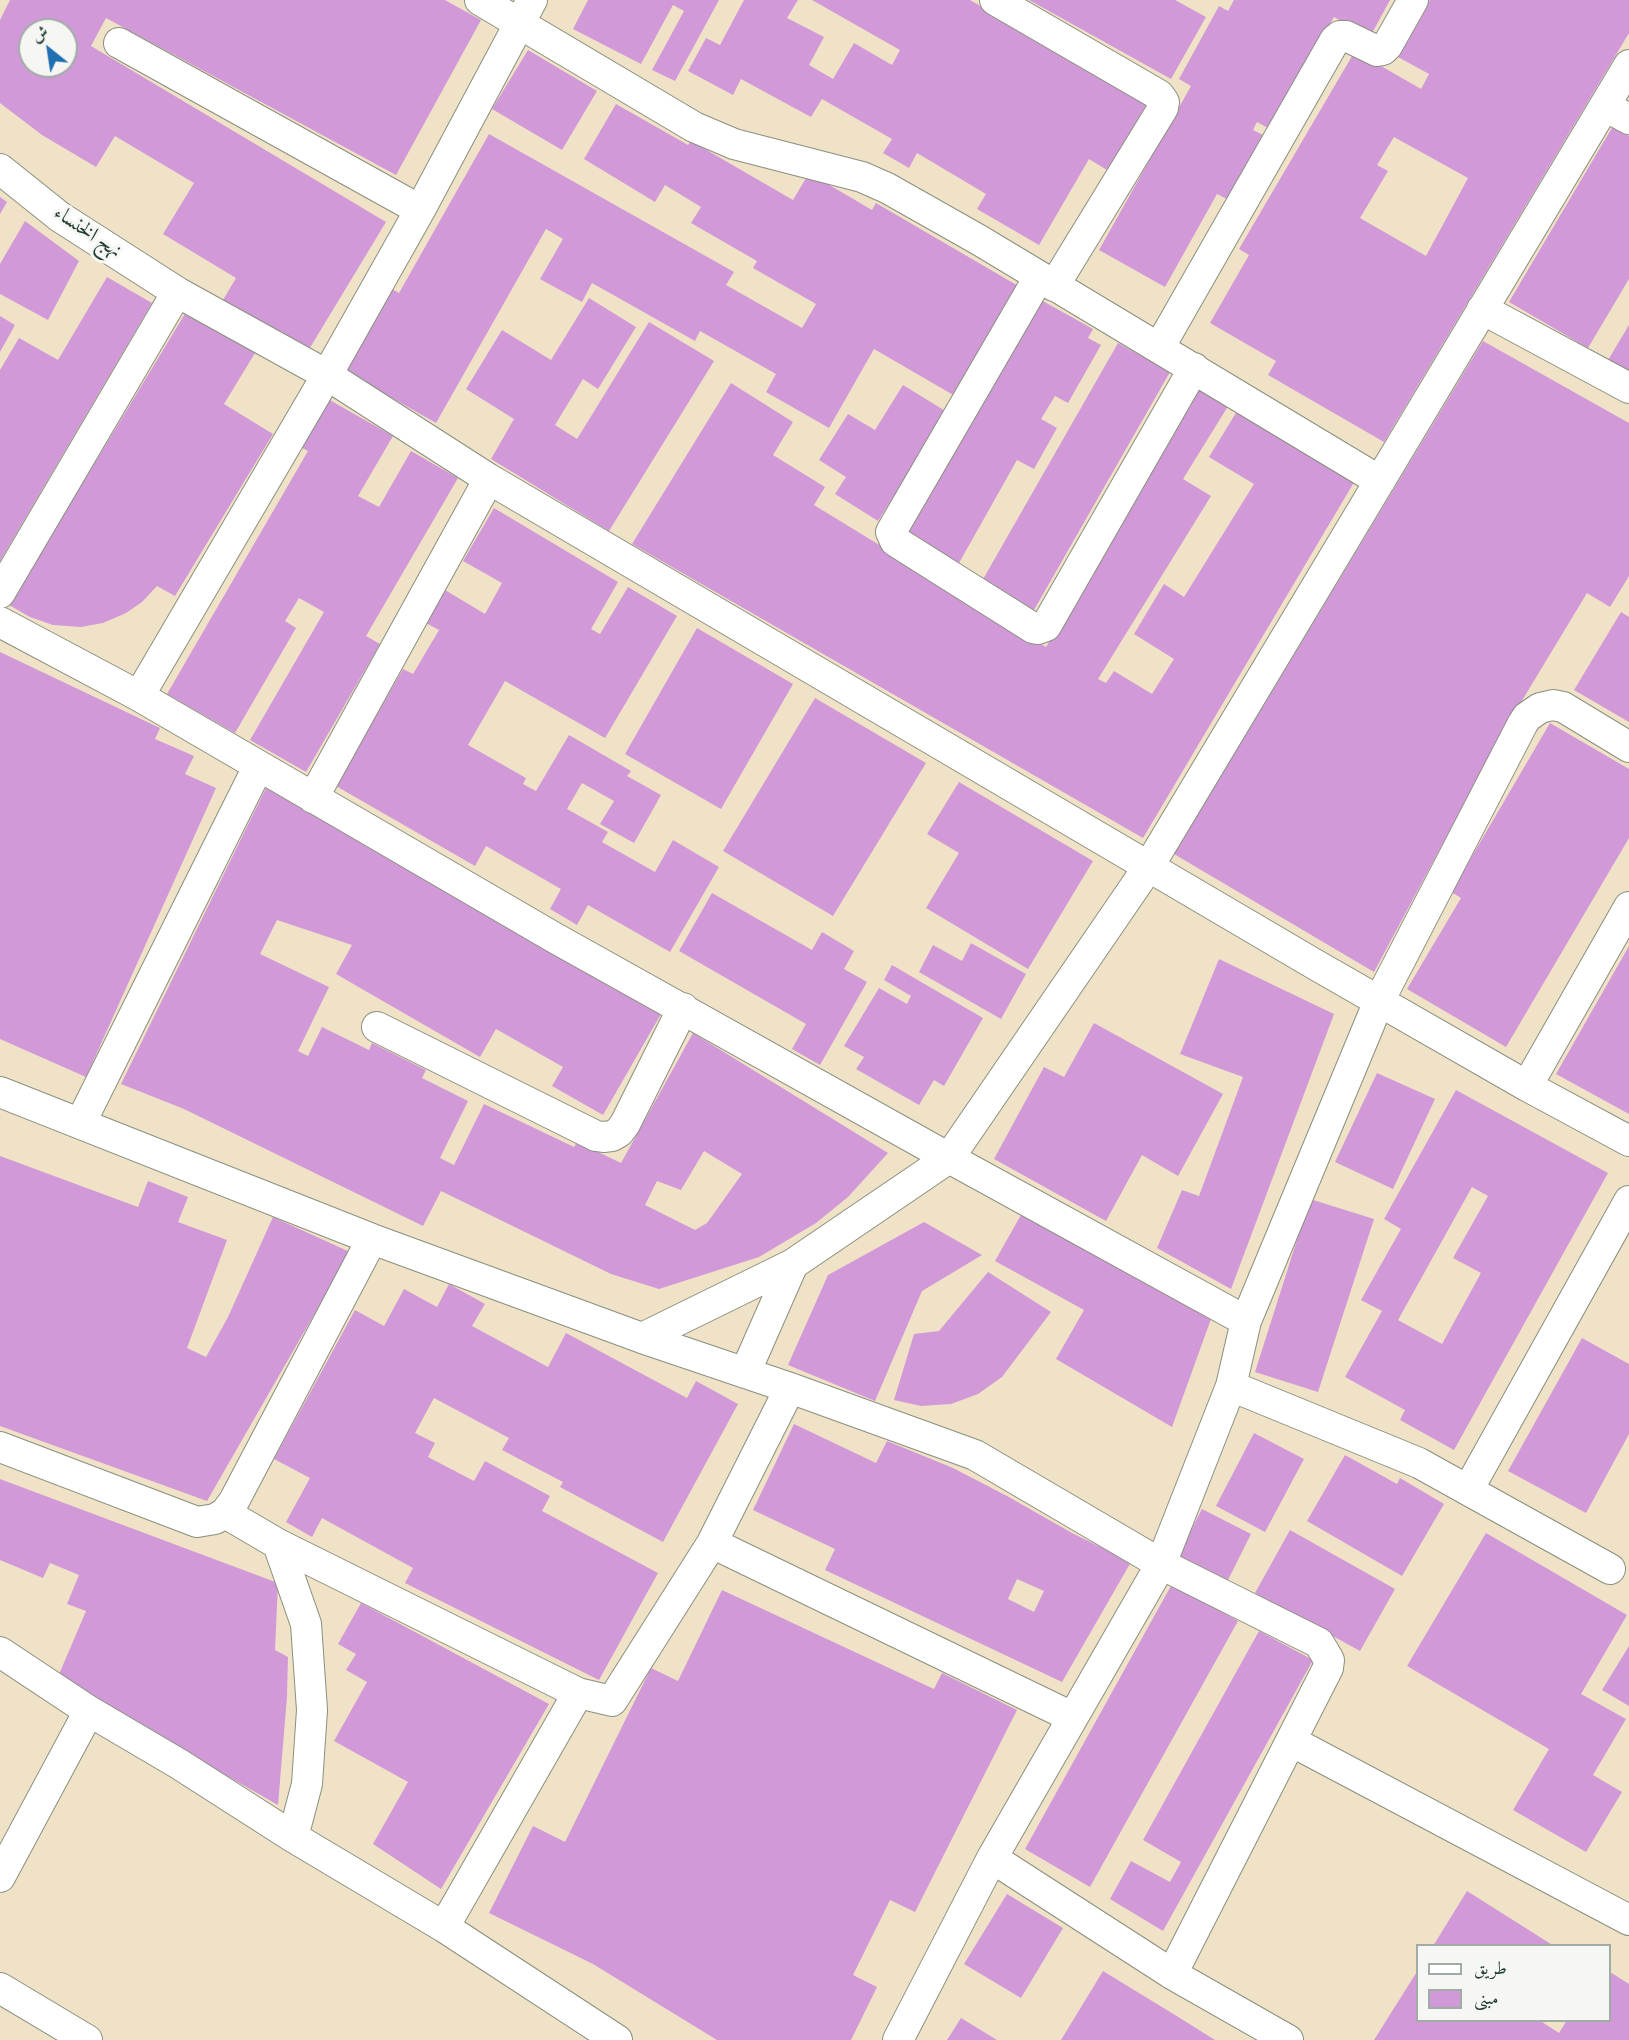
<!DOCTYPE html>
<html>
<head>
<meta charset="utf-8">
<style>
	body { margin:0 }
	#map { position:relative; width:1629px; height:2040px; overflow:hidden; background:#f0e2c7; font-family:"IM FELL DW Pica",Amiri,serif }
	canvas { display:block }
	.legend { position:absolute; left:1416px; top:1944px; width:195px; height:78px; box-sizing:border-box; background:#f6f6f2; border:2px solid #a0aca6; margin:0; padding:8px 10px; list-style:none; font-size:18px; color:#1f3d34 }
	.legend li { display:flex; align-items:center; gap:12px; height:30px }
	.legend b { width:30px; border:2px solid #a0aca6 }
	.north { position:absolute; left:18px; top:18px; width:60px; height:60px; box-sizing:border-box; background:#f6f6f2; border:2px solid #a0aca6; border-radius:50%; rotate:330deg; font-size:16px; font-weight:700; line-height:24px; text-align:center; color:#1f3d34 }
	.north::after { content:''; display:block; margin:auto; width:21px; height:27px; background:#1f6fb2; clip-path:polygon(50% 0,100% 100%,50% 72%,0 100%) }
</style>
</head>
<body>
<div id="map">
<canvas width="1629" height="2040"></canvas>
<ul class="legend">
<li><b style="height:8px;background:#fff"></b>طريق</li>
<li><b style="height:16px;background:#d299d8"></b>مبنى</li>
</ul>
<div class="north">ش</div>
</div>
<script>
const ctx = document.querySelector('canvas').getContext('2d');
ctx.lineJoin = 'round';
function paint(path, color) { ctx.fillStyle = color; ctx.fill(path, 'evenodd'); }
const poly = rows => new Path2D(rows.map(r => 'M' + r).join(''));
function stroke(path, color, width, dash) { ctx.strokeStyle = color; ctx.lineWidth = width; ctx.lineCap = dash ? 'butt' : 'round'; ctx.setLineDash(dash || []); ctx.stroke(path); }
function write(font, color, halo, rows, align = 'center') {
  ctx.font = font + ' "IM FELL DW Pica",Amiri,serif'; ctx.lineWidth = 6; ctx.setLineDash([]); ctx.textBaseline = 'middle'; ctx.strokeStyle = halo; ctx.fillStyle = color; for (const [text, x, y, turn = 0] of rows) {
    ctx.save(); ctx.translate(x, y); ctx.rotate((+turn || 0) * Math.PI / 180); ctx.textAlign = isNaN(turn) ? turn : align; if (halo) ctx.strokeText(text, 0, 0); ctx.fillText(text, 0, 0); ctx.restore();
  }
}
paint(poly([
	[10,0,445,0,481,20,396,175,106,18,91,46,386,222,308,351,223,300,236,278,163,234,194,183,115,136,96,167,42,135,0,103,0,20],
	[30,30,66,30,66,66,30,66],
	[588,0,719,0,675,81,652,70,684,11,673,5,641,64,573,29],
	[744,0,798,0,787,18,824,37,809,65,833,79,854,43,892,65,900,50,812,0,970,0,1148,102,1107,170,1089,159,1039,245,977,209,986,194,917,153,909,168,883,153,892,139,822,99,811,117,741,79,733,95,688,71,706,38,720,45],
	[1029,0,1175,0,1206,17,1171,79],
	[1234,0,1390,0,1370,37,1334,17,1270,129,1257,122,1253,130,1265,136,1229,200,1217,194,1165,287,1099,250,1191,86,1179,79,1219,6,1228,11],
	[1430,0,1629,0,1629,33,1384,442,1268,375,1276,361,1210,323,1249,255,1239,249,1355,51,1421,89,1429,74,1398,57],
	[1394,137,1468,178,1426,256,1360,218,1388,171,1377,165],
	[528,50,597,91,562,150,492,109],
	[616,104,688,145,691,141,793,200,809,173,872,210,876,203,1020,287,955,396,874,349,829,428,766,392,776,374,700,331,695,341,592,283,582,302,540,279,563,239,546,229,436,423,345,371,392,289,399,293,489,134,734,272,726,285,802,328,816,304,753,268,757,261,691,223,701,207,665,185,655,202,584,159],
	[1613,126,1629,136,1629,279,1588,348,1509,302],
	[0,197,7,202,0,214],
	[25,221,79,261,48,320,0,294,0,264],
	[107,277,152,303,0,561,0,370,19,338,58,360],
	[589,298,636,327,598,389,583,379,555,425,577,439,649,322,714,361,609,531,491,459,514,419,466,389,502,330,551,360],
	[1041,300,1093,329,1088,338,1101,345,1068,403,1055,396,1041,419,1057,428,1034,469,1017,460,959,563,908,534],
	[186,312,255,353,224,404,273,434,175,596,157,586,142,602,126,613,103,623,81,627,53,625,30,617,9,605],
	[0,316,15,325,0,352],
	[1629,325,1629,371,1608,360],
	[1483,341,1629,423,1629,576,1610,607,1587,593,1497,742,1374,972,1174,854],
	[1118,343,1170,372,1034,610,982,581],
	[731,383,793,422,773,455,825,487,814,505,1046,647,1200,384,1230,403,1183,479,1211,496,1098,679,1106,683,1114,671,1152,694,1174,659,1134,634,1164,584,1184,597,1254,484,1209,457,1239,408,1356,479,1143,838,632,544],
	[903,385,947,412,878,521,835,494,846,477,819,460,848,414,875,430],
	[328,399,393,436,358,496,379,507,411,451,458,478,366,636,380,644,306,772,250,740,324,612,299,598,285,621,296,628,235,733,167,694,308,451,300,447],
	[494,508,618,582,591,629,600,634,628,587,677,616,605,738,505,681,468,745,526,778,523,784,536,791,569,735,631,771,627,776,661,795,634,843,600,824,614,801,582,783,567,809,608,832,602,842,655,872,673,840,719,867,670,952,588,905,577,925,550,909,561,889,486,846,475,866,336,786,403,669,413,674,439,630,426,623,445,590,485,614,502,583,463,561],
	[1621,612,1629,617,1629,722,1574,690],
	[697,628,793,684,721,809,625,754],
	[0,652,160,728,155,739,194,756,185,774,216,788,86,1077,0,1039],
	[815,698,926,763,833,916,723,851],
	[1550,723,1629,769,1629,838,1506,1047,1407,989,1461,898,1451,892],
	[959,782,1093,861,1028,969,926,908,959,853,927,834],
	[266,788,661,1014,603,1115,552,1086,563,1067,496,1029,480,1057,336,974,352,945,277,920,260,954,329,987,298,1051,308,1056,322,1027,369,1050,372,1043,426,1070,422,1078,468,1101,440,1158,454,1165,484,1104,574,1147,577,1142,621,1163,693,1033,888,1153,848,1197,816,1223,759,1257,659,1289,611,1274,441,1191,423,1226,184,1109,121,1084],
	[704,1151,742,1174,707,1223,695,1230,645,1205,657,1181,681,1190],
	[712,893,812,950,822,932,854,951,844,969,867,982,820,1065,792,1049,806,1024,679,951],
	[971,943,1026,974,1001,1019,919,972,933,945,962,961],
	[1629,946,1629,1114,1556,1074],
	[1219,959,1334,1014,1231,1289,1157,1248,1182,1190,1199,1196,1243,1077,1180,1054],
	[892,965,983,1018,944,1086,934,1080,919,1105,856,1069,864,1057,844,1046,879,988,907,1004,911,996,884,980],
	[1094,1023,1223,1094,1178,1176,1142,1155,1106,1221,994,1159,1044,1067,1064,1077],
	[1377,1073,1435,1099,1393,1189,1335,1162],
	[1456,1090,1608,1173,1454,1450,1400,1420,1405,1410,1345,1377,1382,1311,1361,1300,1401,1229,1384,1219],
	[1472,1187,1488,1196,1453,1258,1481,1273,1442,1344,1398,1320],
	[0,1156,138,1207,148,1181,188,1197,178,1222,227,1240,187,1348,206,1357,228,1317,273,1217,350,1252,207,1501,0,1426],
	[1310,1199,1374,1219,1318,1392,1255,1372],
	[1022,1213,1211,1319,1172,1427,1056,1359,1084,1310,995,1261],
	[924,1222,982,1255,922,1291,875,1401,788,1365,828,1275],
	[988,1272,1051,1312,1002,1377,978,1394,951,1404,921,1406,894,1400,914,1334,939,1331],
	[449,1284,485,1304,472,1326,548,1367,566,1333,687,1398,696,1381,738,1404,663,1542,560,1487,563,1482,502,1450,509,1438,434,1398,415,1433,435,1443,428,1457,474,1481,485,1461,550,1496,542,1511,658,1573,599,1680,405,1583,413,1568,322,1518,312,1537,286,1522,310,1478,274,1459,355,1310,384,1326,404,1289,437,1307],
	[1582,1338,1629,1364,1629,1434,1586,1513,1508,1471],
	[794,1424,876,1463,887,1441,953,1468,1007,1496,1072,1533,1131,1562,1062,1682,825,1570,835,1549,753,1510],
	[1017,1579,1044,1591,1034,1612,1008,1599],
	[1254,1433,1304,1459,1265,1532,1216,1506],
	[1345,1455,1397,1484,1400,1478,1444,1504,1402,1576,1307,1521],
	[0,1479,278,1583,275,1650,288,1657,287,1697,278,1805,57,1679,86,1611,67,1604,79,1575,50,1563,43,1578,0,1560],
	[1202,1509,1251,1534,1228,1580,1178,1555],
	[1290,1530,1395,1589,1360,1651,1255,1593],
	[1486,1533,1627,1615,1581,1694,1626,1719,1593,1775,1622,1792,1586,1852,1513,1810,1549,1749,1407,1666],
	[1172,1584,1238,1621,1090,1887,1025,1849],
	[722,1590,934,1689,942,1673,1017,1710,915,1912,890,1900,853,1975,877,1987,851,2040,717,2040,593,1964,489,1913,533,1826,565,1842,651,1668,678,1681],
	[361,1603,549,1704,441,1889,373,1844,408,1782,334,1741,367,1682,346,1670,356,1654,338,1644],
	[1259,1631,1313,1660,1163,1931,1110,1899,1131,1861,1170,1882,1181,1862,1143,1840],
	[1629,1646,1629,1706,1602,1690],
	[1467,1891,1554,1946,1433,1946],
	[1007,1894,1063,1928,1021,1998,964,1964],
	[1418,1970,1418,2020,1539,2020,1559,2033,1567,2020,1610,2020,1610,1972,1629,1984,1629,2040,1374,2040],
	[1103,1971,1175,2015,1215,2040,1061,2040],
	[961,2018,997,2040,947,2040]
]), '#d299d8');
const street = poly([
	[480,0,694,127,734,144,862,177,887,188,979,240,1380,481],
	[995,0,1159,95,1164,102,1163,108,1054,286],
	[119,43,420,210],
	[1605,106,1629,119],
	[0,169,60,217,177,292,327,375,489,479,1316,965,1527,1086,1629,1141],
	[1039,277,891,532,895,541,1033,628,1038,629,1046,626,1194,368],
	[1482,309,1629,388],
	[1159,348,1335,40,1340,36,1346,36,1377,51,1383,50,1387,46,1413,0],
	[0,593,177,292],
	[0,622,139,696,555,938,949,1158,1246,1321,1231,1386,1161,1564,992,1858,898,2040],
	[139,696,327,375,420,210,532,0],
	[313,798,489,479],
	[377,1027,596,1136,603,1137,612,1136,619,1132,625,1124,683,1008],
	[1527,1086,1629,907],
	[0,1092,372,1239,642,1338,790,1388,975,1455,1161,1564,1319,1643,1329,1660,1328,1668,1172,1974],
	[81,1122,258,767],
	[1246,1321,1379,1001,1523,723,1527,717,1540,708,1553,705,1563,707,1629,747],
	[642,1338,793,1264,949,1158,1149,866,1629,65],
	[745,1373,793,1264],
	[1231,1386,1419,1463,1610,1569],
	[0,1447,197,1522,215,1519,225,1513,234,1501,372,1239],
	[1468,1490,1629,1201],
	[225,1513,278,1544,578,1693,612,1701,712,1543,790,1388],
	[712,1543,1072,1717],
	[278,1544,306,1624,312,1710,307,1784,293,1837,444,1927,617,2040],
	[0,1652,89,1711,0,1877],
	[89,1711,179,1764,293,1837],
	[1291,1741,1629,1920],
	[992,1858,1172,1974,1288,2040],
	[444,1927,578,1693],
	[0,1988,87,2040]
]);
stroke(street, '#88907e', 32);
stroke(street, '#fff', 30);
write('21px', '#1f3d34', '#f6f6f2', [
	["نهج الخنساء",87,233,34]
]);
</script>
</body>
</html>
